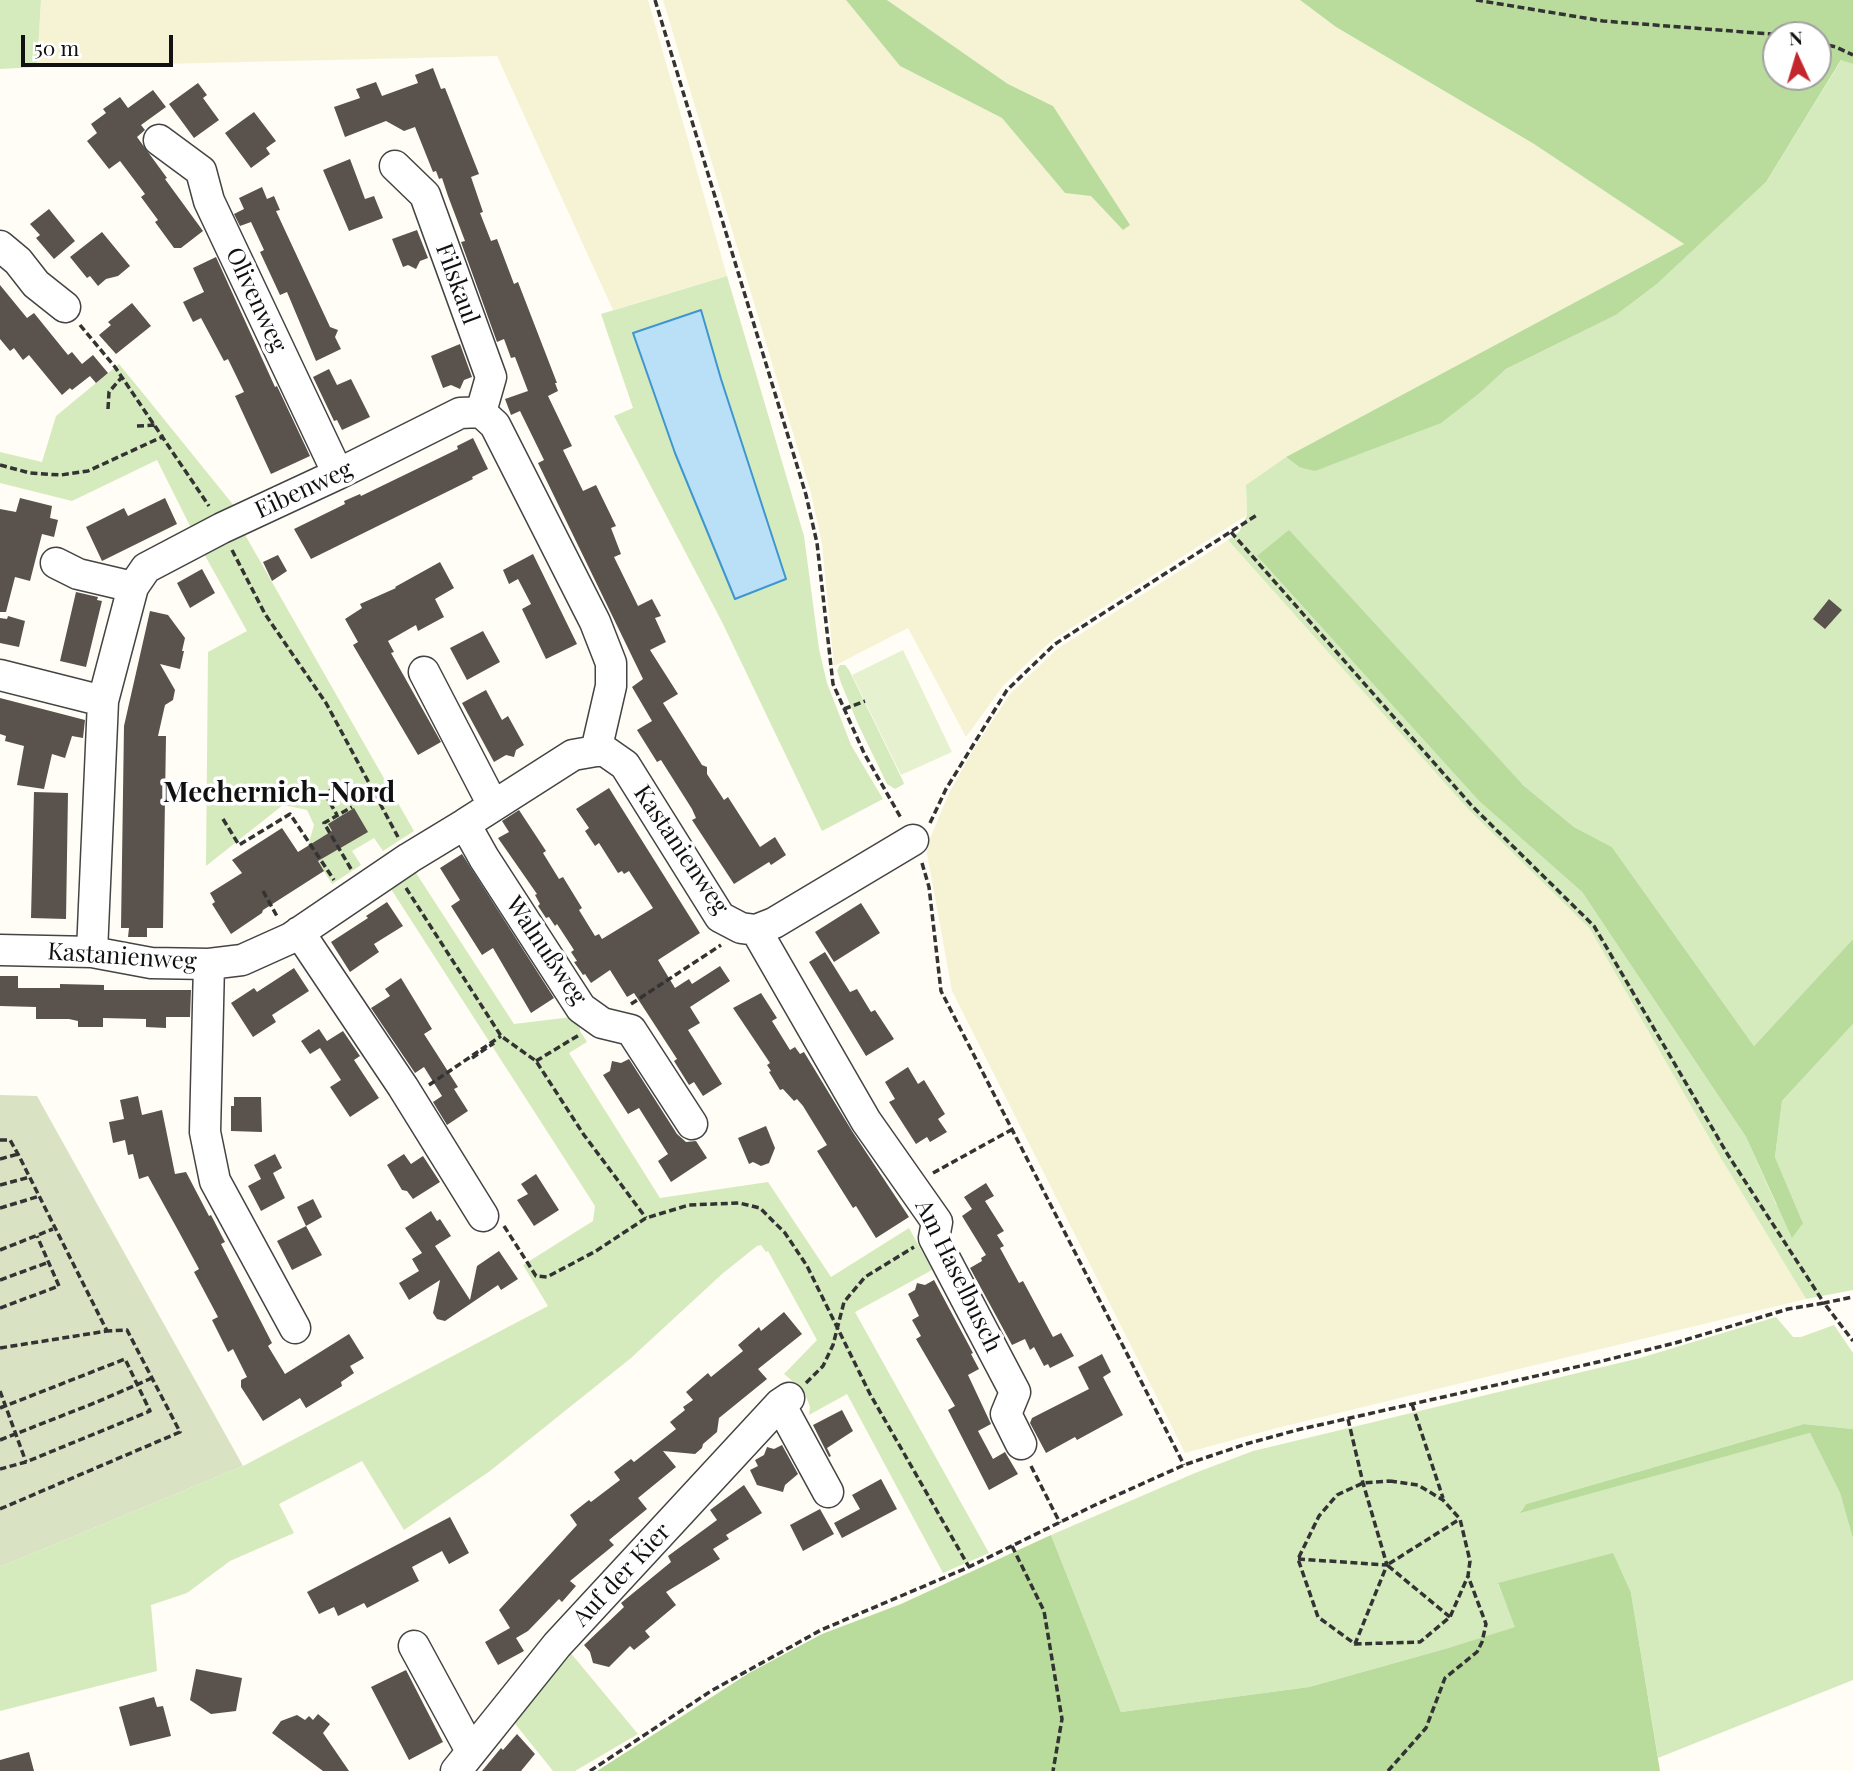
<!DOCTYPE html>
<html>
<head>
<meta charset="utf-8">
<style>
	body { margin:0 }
	#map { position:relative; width:1853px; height:1771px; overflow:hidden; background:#fffdf5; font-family:"Playfair Display",serif }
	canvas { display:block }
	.north { position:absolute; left:1762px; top:21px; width:70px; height:70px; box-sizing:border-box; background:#fff; border:2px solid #a0a0a0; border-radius:50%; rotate:356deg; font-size:19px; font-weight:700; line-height:28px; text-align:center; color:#111 }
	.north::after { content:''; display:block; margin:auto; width:24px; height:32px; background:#c4262e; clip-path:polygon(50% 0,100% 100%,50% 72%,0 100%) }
	.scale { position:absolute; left:21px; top:35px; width:152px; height:32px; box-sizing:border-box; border:4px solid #111; border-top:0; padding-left:9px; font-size:21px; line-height:24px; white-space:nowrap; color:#111; -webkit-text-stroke:5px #fff; paint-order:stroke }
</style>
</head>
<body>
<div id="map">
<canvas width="1853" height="1771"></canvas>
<div class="north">N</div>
<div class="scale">50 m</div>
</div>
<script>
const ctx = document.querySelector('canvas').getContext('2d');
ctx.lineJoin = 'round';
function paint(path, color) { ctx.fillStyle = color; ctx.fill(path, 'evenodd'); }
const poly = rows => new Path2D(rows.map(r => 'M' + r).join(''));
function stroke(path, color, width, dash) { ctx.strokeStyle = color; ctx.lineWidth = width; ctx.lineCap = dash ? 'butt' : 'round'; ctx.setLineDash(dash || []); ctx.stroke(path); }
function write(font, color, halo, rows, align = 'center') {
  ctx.font = font + ' "Playfair Display",serif'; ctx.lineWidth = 7; ctx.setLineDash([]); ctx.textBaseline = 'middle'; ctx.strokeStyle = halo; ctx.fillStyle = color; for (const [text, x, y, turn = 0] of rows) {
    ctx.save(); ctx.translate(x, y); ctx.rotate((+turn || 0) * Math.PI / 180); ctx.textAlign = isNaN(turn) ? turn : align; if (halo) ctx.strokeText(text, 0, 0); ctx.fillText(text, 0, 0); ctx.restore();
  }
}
paint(poly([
	[41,0,648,0,727,276,613,310,497,56,37,67],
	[663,0,846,0,900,66,1002,118,1065,193,1053,106,1008,84,887,0,1300,0,1336,27,1534,144,1684,244,1286,457,1246,485,1247,515,1051,641,1003,686,966,737,908,628,834,666,822,544,811,493],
	[1228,540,1467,808,1590,929,1719,1155,1806,1299,1277,1428,1185,1453,952,991,926,848,949,793,973,750,1010,694,1057,649]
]), '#f6f3d4');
paint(poly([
	[0,0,41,0,37,67,0,69],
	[1842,59,1853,64,1853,939,1754,1046,1612,847,1574,827,1523,785,1257,556,1479,801,1582,892,1746,1137,1776,1204,1803,1223,1775,1157,1782,1101,1853,1024,1853,1290,1806,1299,1719,1155,1590,929,1467,808,1228,540,1239,532,1247,515,1246,485,1286,457,1299,467,1482,391,1506,369,1616,315,1657,284,1766,182],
	[727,276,804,536,819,649,827,683,851,745,883,799,822,831,722,622,614,416,633,408,601,314],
	[119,364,142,392,235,507,191,528,157,460,72,501,0,483,0,452,42,462,56,416],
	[244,533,414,831,383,851,374,838,352,851,361,865,332,884,308,846,314,825,307,810,283,805,206,866,208,652,247,631,203,552],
	[840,665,845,665,849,670,903,781,904,784,895,789,887,784,858,724,841,683,837,670],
	[416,873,514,1024,580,1016,580,1031,587,1042,569,1053,660,1198,768,1182,831,1277,909,1228,932,1270,855,1312,989,1553,943,1573,847,1394,809,1415,810,1407,804,1391,784,1374,817,1340,768,1251,766,1252,761,1245,757,1246,722,1274,631,1358,490,1471,404,1530,362,1461,279,1504,294,1533,230,1561,187,1593,151,1605,157,1671,0,1711,0,1567,243,1466,548,1306,523,1265,593,1221,595,1206,391,889],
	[1776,1317,1793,1337,1801,1337,1834,1325,1853,1353,1853,1429,1804,1424,1526,1504,1521,1511,1810,1433,1840,1493,1853,1539,1853,1680,1658,1758,1631,1593,1498,1584,1516,1627,1448,1648,1309,1687,1121,1712,1051,1535,1195,1473,1253,1451,1640,1358],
	[569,1651,638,1734,575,1771,553,1771,512,1720]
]), '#d5ebbd');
paint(poly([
	[846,0,887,0,1008,84,1053,106,1130,225,1123,230,1091,196,1065,193,1002,118,900,66],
	[1300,0,1853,0,1853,64,1841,60,1766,182,1657,284,1616,315,1506,369,1482,391,1441,423,1315,471,1299,467,1286,457,1684,244,1534,144,1336,27],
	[1776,35,1818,35,1818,77,1776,77],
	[1289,530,1523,785,1574,827,1612,847,1754,1046,1853,939,1853,1024,1782,1101,1775,1157,1803,1223,1792,1238,1746,1137,1582,892,1479,801,1257,556],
	[1804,1424,1853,1429,1853,1539,1840,1493,1810,1433,1520,1513,1526,1504],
	[1051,1535,1121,1712,1309,1687,1448,1648,1515,1627,1498,1583,1613,1553,1631,1593,1660,1771,597,1771,749,1673,822,1634,901,1604]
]), '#b9dc9c');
paint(poly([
	[0,1095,37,1096,243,1466,0,1567]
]), '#d9e3c4');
paint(poly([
	[903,650,952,752,901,775,852,675]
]), '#e6f2cf');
const water = poly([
	[701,310,721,379,786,579,735,599,675,453,633,333,701,310]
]);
paint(water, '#b9e0f7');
stroke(water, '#3f96cf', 2);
paint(poly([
	[433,68,441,89,445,88,479,174,471,177,483,212,480,213,491,241,497,239,514,284,518,282,557,383,555,383,558,391,548,396,572,446,563,450,583,491,596,485,616,526,611,528,621,554,614,557,638,606,652,599,661,616,655,618,666,642,650,650,678,694,663,703,702,765,707,767,707,774,724,800,728,797,760,847,775,837,786,855,771,865,769,862,734,884,692,820,696,818,692,809,661,760,657,762,637,730,652,721,632,687,643,679,538,463,544,460,520,411,511,415,505,399,528,391,515,357,511,358,504,339,497,342,461,242,465,241,448,196,442,178,439,179,436,171,433,172,415,127,404,131,386,121,345,137,334,107,360,98,356,89,376,82,382,96,418,83,415,75],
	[198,83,207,95,203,98,219,120,194,138,169,104],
	[153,90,166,107,141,125,145,130,137,137,167,178,165,179,203,231,181,248,174,248,155,222,158,220,141,197,145,194,120,161,109,169,87,141,97,133,91,124,106,113,103,109,120,97,128,108],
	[254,112,276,141,266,148,270,154,251,168,225,133],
	[350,159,365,199,374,196,383,218,349,231,323,170],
	[262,187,267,199,274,196,280,210,276,211,330,327,338,330,335,337,341,349,316,361,287,292,280,295,260,252,264,250,251,222,240,226,234,214,244,209,239,198],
	[49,209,75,241,54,259,36,238,40,235,30,224],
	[417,230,428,258,420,261,416,269,408,265,403,267,392,239],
	[102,232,130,266,118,276,106,279,98,286,90,276,87,278,70,257],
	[216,257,275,387,277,386,310,456,271,474,235,396,244,392,228,359,224,361,201,318,193,322,183,302,204,292,193,268],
	[0,285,27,318,34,313,68,355,72,352,82,364,93,355,108,373,96,383,90,376,72,390,70,388,62,395,29,355,23,360,14,348,10,351,0,339],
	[132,303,151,326,116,354,99,335,111,325,108,322],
	[460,344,472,377,464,380,460,389,451,385,443,388,431,356],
	[329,369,337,385,351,379,370,417,342,430,337,420,334,421,313,377],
	[473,438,488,469,472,477,473,479,311,559,294,529,345,504,344,501,360,494,361,496,458,449,457,446],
	[20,498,52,506,50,518,58,520,54,537,42,534,30,581,15,577,6,612,0,612,0,509,16,512],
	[165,498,177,524,102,561,86,527,124,508,128,516],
	[533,554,577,644,546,659,522,609,531,604,518,579,509,584,503,570],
	[278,555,287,571,272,581,263,562],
	[440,562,454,588,435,599,444,617,418,631,416,625,388,641,394,652,391,653,441,742,418,755,353,645,358,642,345,619,362,608,360,604,396,588,395,587],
	[202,569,215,593,190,608,177,583],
	[76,592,98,597,97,600,102,601,86,667,60,661],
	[1829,599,1842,610,1825,629,1813,619],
	[150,611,168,615,185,638,182,651,184,651,180,669,160,664,175,690,173,700,165,705,158,736,166,736,163,928,147,928,147,937,128,937,129,928,121,928,124,726],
	[8,616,25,621,19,647,0,643,0,618,7,619],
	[483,631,500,662,467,680,450,648],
	[486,690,502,720,508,716,524,745,516,750,514,757,506,755,494,762,462,703],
	[0,698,85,720,83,738,72,736,65,758,52,754,44,789,17,785,24,746,5,741,6,736,0,734],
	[609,788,700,933,658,960,675,988,689,979,692,984,720,966,730,981,690,1007,700,1023,688,1030,722,1084,703,1096,694,1082,689,1085,674,1061,677,1059,634,993,627,997,610,970,591,983,585,974,583,975,574,962,577,961,571,952,574,950,557,924,555,926,549,917,546,918,538,906,540,904,535,895,537,894,498,838,509,832,502,821,519,810,546,851,543,853,559,879,563,877,582,908,579,910,595,936,599,934,602,939,653,908,629,871,624,874,622,871,618,873,599,843,595,846,585,831,589,828,576,809],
	[34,792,68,793,66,919,31,918],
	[354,808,368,832,318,861,324,871,263,910,262,913,231,934,212,904,215,902,210,893,242,873,232,860,282,828,298,852,332,831,328,824],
	[462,854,554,998,531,1013,493,948,482,955,451,906,460,900,440,868],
	[387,902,403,926,374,944,379,952,350,972,331,942,368,918,366,916],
	[861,903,880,933,834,962,815,932],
	[825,952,850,992,857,989,871,1012,875,1010,894,1039,866,1056,809,962],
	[294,968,309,991,272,1015,276,1022,253,1037,231,1003,254,988,257,992],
	[0,976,18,976,18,988,60,988,60,984,104,985,104,990,191,990,190,1017,166,1017,166,1028,146,1027,146,1019,103,1018,103,1027,78,1027,78,1021,69,1019,36,1019,36,1007,0,1006],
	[401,978,432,1029,424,1034,458,1087,454,1089,468,1111,447,1125,433,1102,442,1096,424,1067,415,1073,371,1008,390,996,385,989],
	[761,993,777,1018,772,1021,790,1050,795,1047,800,1054,804,1052,852,1131,909,1217,876,1238,856,1206,853,1208,817,1151,827,1145,803,1106,797,1099,794,1101,783,1089,780,1090,769,1072,771,1071,767,1065,770,1063,733,1008],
	[319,1029,327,1041,343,1031,360,1056,354,1060,379,1098,350,1117,330,1087,341,1080,320,1048,310,1054,301,1041],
	[629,1059,677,1134,686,1142,696,1141,707,1158,671,1182,658,1161,668,1154,639,1108,628,1114,603,1075,610,1071,612,1061,621,1063],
	[908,1067,918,1084,924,1080,945,1114,938,1119,947,1132,930,1142,927,1137,916,1144,889,1102,895,1099,885,1082],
	[138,1096,142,1115,162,1110,175,1174,186,1172,209,1216,211,1215,225,1242,221,1244,272,1343,268,1346,285,1374,349,1334,364,1358,350,1366,354,1373,341,1382,342,1386,306,1408,300,1398,263,1421,241,1387,241,1380,247,1377,233,1349,228,1352,212,1320,218,1317,194,1272,199,1269,179,1232,148,1176,139,1179,133,1154,128,1155,125,1140,113,1143,109,1122,124,1119,120,1100],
	[234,1097,261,1097,262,1132,231,1131,231,1106,234,1106],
	[766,1126,775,1148,769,1163,761,1166,753,1162,749,1164,738,1138],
	[275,1154,282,1168,273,1173,285,1198,261,1211,248,1186,261,1179,254,1165],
	[404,1154,411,1164,423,1156,440,1182,413,1199,407,1191,402,1190,387,1165],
	[536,1174,559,1210,534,1226,517,1200,528,1194,521,1184],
	[986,1183,994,1196,985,1201,1004,1231,997,1235,1004,1246,1000,1248,1019,1283,1023,1281,1053,1337,1061,1333,1074,1356,1050,1368,1048,1364,1044,1366,1034,1347,1030,1350,1025,1339,1012,1345,970,1268,982,1261,981,1258,986,1255,962,1216,972,1209,964,1197],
	[313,1199,322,1217,306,1226,297,1207],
	[431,1211,437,1221,440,1219,451,1236,435,1246,470,1300,477,1266,499,1251,518,1279,501,1290,498,1285,445,1321,437,1319,433,1313,440,1280,409,1300,399,1283,419,1271,412,1259,422,1253,405,1228],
	[306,1226,322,1255,292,1270,277,1241],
	[934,1280,973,1353,971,1354,979,1369,968,1375,991,1424,978,1431,993,1459,1005,1452,1018,1474,989,1490,948,1410,955,1406,916,1339,921,1336,912,1320,919,1316,908,1294,915,1290,917,1283,925,1285],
	[784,1312,802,1334,758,1369,767,1379,719,1418,717,1432,703,1444,702,1448,695,1454,663,1451,676,1467,638,1498,647,1509,609,1540,614,1545,570,1581,576,1586,562,1602,559,1599,528,1631,516,1638,524,1651,498,1665,485,1642,510,1628,499,1610,577,1525,570,1515,589,1500,591,1502,620,1480,614,1472,631,1459,634,1462,676,1429,670,1422,685,1410,683,1407,693,1400,686,1392,708,1373,711,1377,743,1351,738,1345,759,1327,761,1331],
	[1102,1354,1111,1372,1103,1377,1123,1415,1077,1440,1075,1437,1046,1453,1030,1423,1032,1418,1089,1389,1078,1367],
	[842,1410,853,1431,827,1448,831,1456,829,1457,813,1425],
	[782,1445,798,1474,785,1485,783,1492,757,1485,750,1470,758,1466,755,1460,764,1455,767,1447,774,1449],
	[881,1479,897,1509,842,1538,834,1523,860,1509,852,1495],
	[744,1485,762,1513,726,1535,729,1539,713,1549,720,1559,666,1592,676,1605,645,1631,650,1637,634,1650,630,1646,609,1667,593,1663,590,1652,584,1645,624,1607,621,1603,671,1562,668,1556,717,1520,710,1510],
	[820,1509,834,1534,803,1551,790,1525],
	[450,1517,469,1553,449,1564,442,1551,412,1567,419,1581,367,1608,364,1603,338,1616,334,1607,319,1614,307,1592],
	[196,1669,242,1678,236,1711,211,1714,190,1700],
	[406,1670,443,1742,409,1760,371,1687],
	[154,1697,157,1707,163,1706,171,1736,130,1746,119,1707],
	[318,1714,330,1724,323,1733,349,1771,323,1771,272,1733,281,1721,297,1715,305,1720,309,1716,313,1720],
	[517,1734,535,1754,521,1771,482,1771,501,1748,503,1750],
	[29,1752,34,1771,0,1771,0,1760]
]), '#5a524d');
const minor = poly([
	[159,140,201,171,209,201,338,474],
	[395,166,425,195,491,377,481,412],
	[0,246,18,261,36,284,65,307],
	[56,563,78,574,133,587],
	[424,672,493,805],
	[0,675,103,701],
	[465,824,484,858,581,1008,602,1023,631,1030,692,1124],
	[756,930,866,1121,937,1222,934,1238,1015,1392,1006,1414,1021,1444],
	[299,932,403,1087,483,1216],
	[0,950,92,952,151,963,209,964,242,960,291,938,409,858,465,824,573,755,596,751,605,751,625,765,720,917,741,928,756,930,774,923,913,840],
	[92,952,103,701,133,587,146,568,222,528,338,474,460,413,481,412,495,425,595,622,611,663,611,686,596,751],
	[209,964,205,1132,215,1181,295,1328],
	[780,1404,828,1492],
	[414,1646,471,1751],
	[456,1771,557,1645,780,1404,789,1398]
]);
stroke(minor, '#444', 33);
stroke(poly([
	[655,0,806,495,817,543,833,684,864,753,901,818],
	[1476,0,1603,21,1783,35],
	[1818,43,1836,47,1853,55],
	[80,325,115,367,209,506],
	[108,409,109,392,122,377],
	[137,426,156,425],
	[0,465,30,473,61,475,88,471,164,436],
	[1231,532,1472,806,1594,926,1728,1155,1824,1303,1853,1297],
	[232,550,265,614,326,703,398,837],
	[844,709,865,701],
	[334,788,325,794,337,815],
	[223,819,239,845,290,814,334,880],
	[930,823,946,789,1007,690,1055,644,1257,515],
	[922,863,929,887,941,991,1184,1465],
	[351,869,324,823,352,807],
	[406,888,501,1036,536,1061,584,1135,646,1218],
	[263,891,278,918],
	[631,1004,721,945],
	[472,1058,494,1043],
	[536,1061,579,1035],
	[429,1085,501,1036],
	[0,1140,10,1140,18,1154,107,1331,0,1348],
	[0,1159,18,1154],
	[933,1173,1011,1130],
	[0,1185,30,1177],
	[0,1208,40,1196],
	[504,1226,536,1276,547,1277,596,1251,646,1218,689,1205,739,1203,760,1208,785,1233,807,1266,870,1394,969,1567],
	[0,1250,53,1229],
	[0,1280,49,1262],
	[0,1308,59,1286,37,1236],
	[806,1383,823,1366,833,1345,844,1302,865,1277,914,1247],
	[0,1391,26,1462],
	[1412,1404,1443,1498],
	[0,1408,125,1359,150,1411,26,1462,0,1469],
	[1348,1419,1363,1483,1387,1565],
	[0,1440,97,1402,152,1378],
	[1031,1466,1060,1523],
	[1390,1481,1418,1485,1443,1500,1460,1519,1470,1561,1468,1576,1450,1617,1420,1642,1355,1644,1318,1617,1298,1559,1319,1516,1337,1495,1363,1483,1390,1481],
	[0,1509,180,1432,127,1330,107,1331],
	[1012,1546,1044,1611,1062,1719,1053,1771],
	[1298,1559,1387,1565,1355,1644],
	[1450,1617,1387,1565,1460,1519],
	[590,1771,711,1691,821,1630,969,1567,1095,1505,1184,1465,1246,1444,1297,1430,1598,1362,1675,1343,1788,1309,1824,1303,1853,1341],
	[1388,1771,1426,1728,1445,1678,1477,1652,1482,1642,1486,1624,1468,1576]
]), '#333', 3.5, [7, 3.5]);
stroke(minor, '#fff', 30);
write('24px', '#111', '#fff', [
	["Filskaul",457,284,70],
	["Olivenweg",256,300,65],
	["Eibenweg",304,490,-25],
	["Kastanienweg",681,850,56],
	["Walnußweg",546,951,56],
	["Kastanienweg",122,957,4],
	["Am Haselbusch",958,1276,64],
	["Auf der Kier",622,1575,-47]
]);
write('bold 28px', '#111', '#fff', [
	["Mechernich-Nord",279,793]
]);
</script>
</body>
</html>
